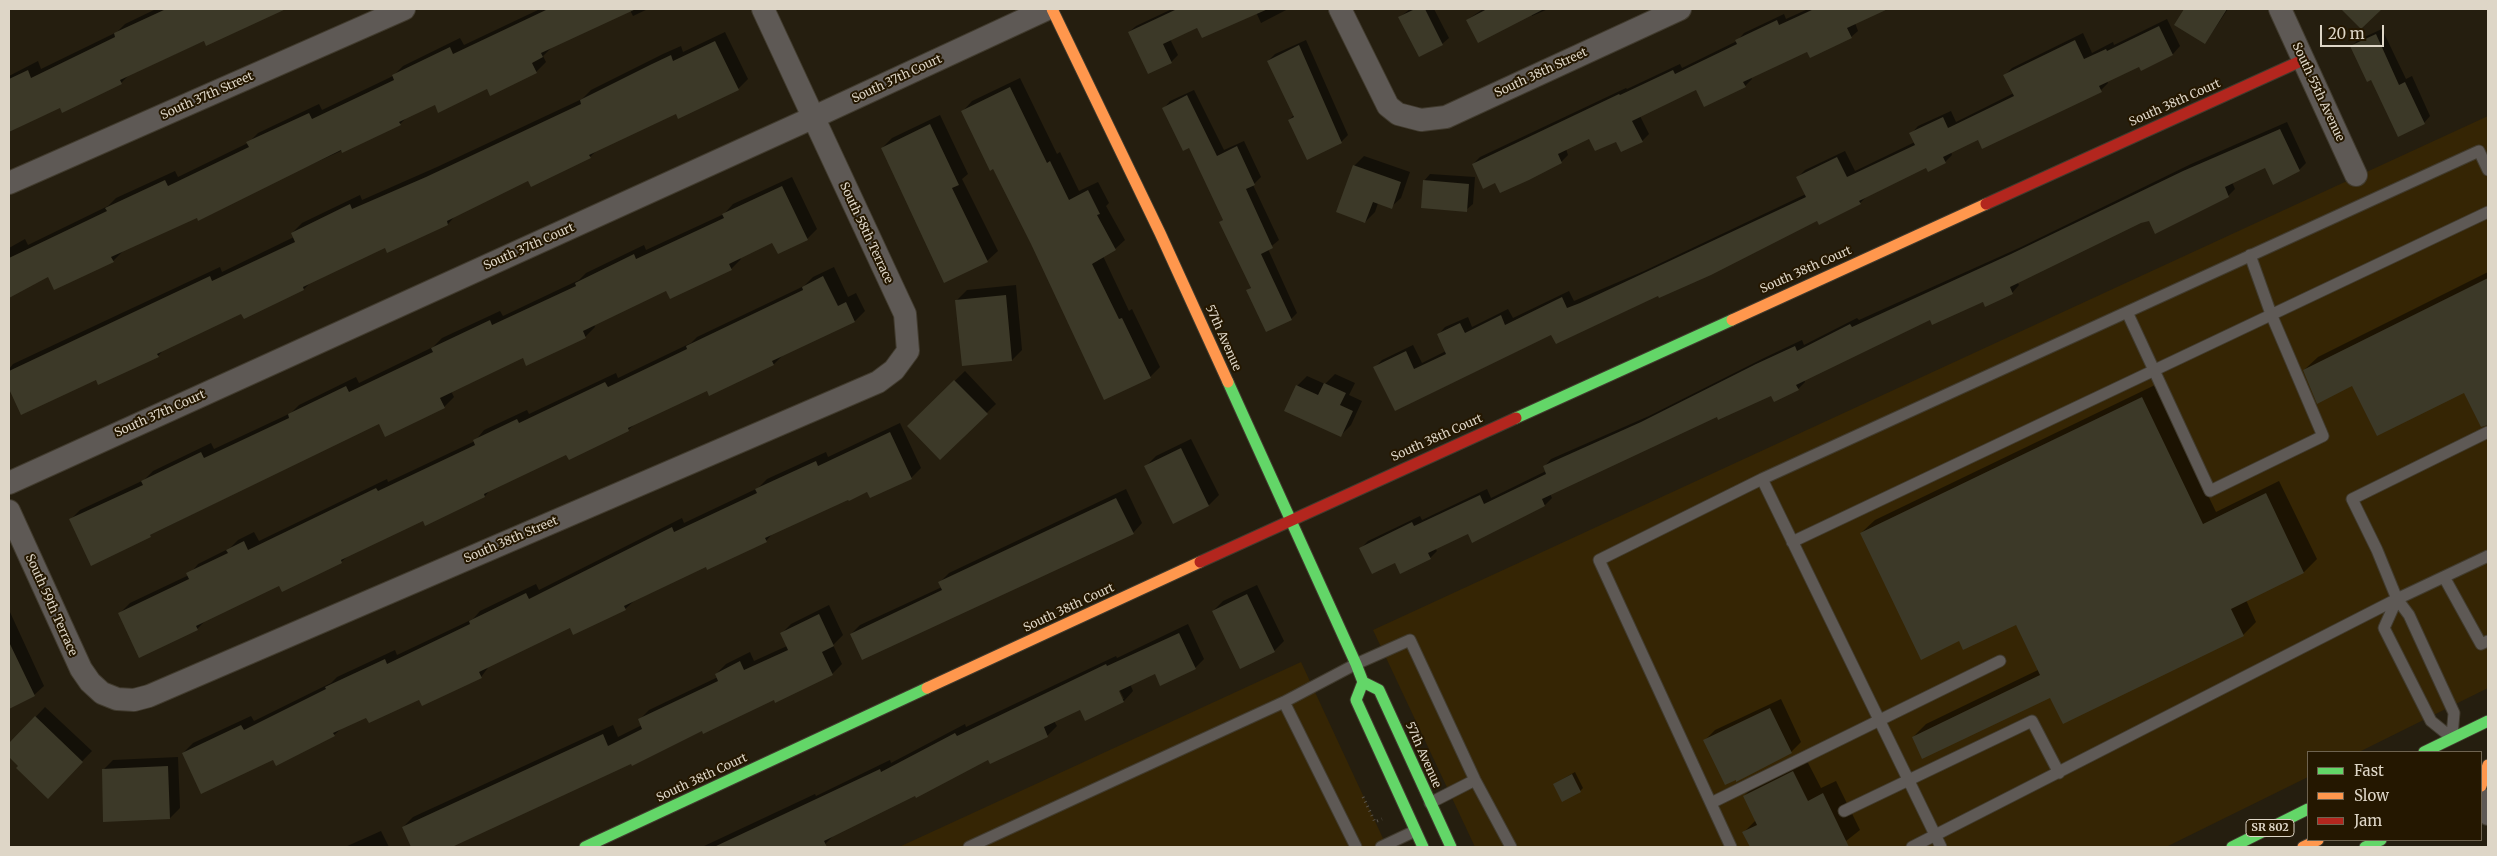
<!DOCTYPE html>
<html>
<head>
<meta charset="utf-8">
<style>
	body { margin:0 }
	#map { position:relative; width:2497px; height:856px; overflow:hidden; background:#251e0f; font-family:Merriweather,serif }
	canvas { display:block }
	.frame { position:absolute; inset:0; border:10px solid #ded6c7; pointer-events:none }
	.legend { position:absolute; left:2307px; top:751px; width:175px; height:90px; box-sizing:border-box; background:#241700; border:1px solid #6e6350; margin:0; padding:6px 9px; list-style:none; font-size:15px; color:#ded6c7 }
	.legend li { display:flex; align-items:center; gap:10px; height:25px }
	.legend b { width:25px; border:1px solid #6e6350 }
	.scale { position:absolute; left:2320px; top:25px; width:64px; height:22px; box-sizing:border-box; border:2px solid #ded6c7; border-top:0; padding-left:6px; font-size:15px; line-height:18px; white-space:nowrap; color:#ded6c7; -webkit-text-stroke:4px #241700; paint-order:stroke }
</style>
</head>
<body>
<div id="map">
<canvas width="2497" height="856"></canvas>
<div class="frame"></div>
<ul class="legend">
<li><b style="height:6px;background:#63d668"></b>Fast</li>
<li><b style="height:6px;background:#ff974d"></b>Slow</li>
<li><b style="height:6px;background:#b3261e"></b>Jam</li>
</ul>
<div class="scale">20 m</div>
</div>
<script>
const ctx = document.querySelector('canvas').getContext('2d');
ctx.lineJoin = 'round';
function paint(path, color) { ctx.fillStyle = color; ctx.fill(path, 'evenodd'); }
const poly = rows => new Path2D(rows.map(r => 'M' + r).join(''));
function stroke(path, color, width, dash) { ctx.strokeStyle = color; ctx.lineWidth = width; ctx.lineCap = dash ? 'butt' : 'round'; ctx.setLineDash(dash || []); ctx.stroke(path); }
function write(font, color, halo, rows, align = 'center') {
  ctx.font = font + ' Merriweather,serif'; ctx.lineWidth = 4; ctx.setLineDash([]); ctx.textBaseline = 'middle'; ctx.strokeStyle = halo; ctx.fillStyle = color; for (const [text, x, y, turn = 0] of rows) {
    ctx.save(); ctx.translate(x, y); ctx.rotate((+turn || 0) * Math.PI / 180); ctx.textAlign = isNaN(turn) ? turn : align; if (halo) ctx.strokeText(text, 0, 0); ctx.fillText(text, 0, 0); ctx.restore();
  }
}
paint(poly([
	[2488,116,2488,688,2359,752,2308,752,2308,777,2166,847,1475,847,1373,630],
	[1301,662,1387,847,899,847]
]), '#352504');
paint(poly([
	[156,9,274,9,129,75,121,83,60,106,9,132,9,76,38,61,41,69,117,32,125,24],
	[540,9,648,9,633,16,630,10,552,47,543,56,546,62,536,72,435,103,406,118,400,124,124,250,113,261,48,275,9,297,9,248,25,239,28,245,108,206,116,198,175,171,178,177,248,143,258,133,319,104,322,110,393,76,403,66,460,38,464,45],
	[1172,9,1288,9,1261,23,1256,12,1198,26,1170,39,1178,55,1171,62,1129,32,1136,26],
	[1410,9,1434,9,1449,38,1442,44,1400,17],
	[1483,9,1548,9,1532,16,1531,14,1467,20],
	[1808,9,1885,9,1855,23,1858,31,1851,37,1808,50,1751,77,1752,79,1745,86,1697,89,1640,116,1649,134,1642,141,1590,137,1566,149,1568,155,1561,162,1501,191,1496,181,1473,164,1480,157,1626,88,1627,89,1680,64,1682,68,1737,41,1744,33,1784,14,1786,19],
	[2185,9,2228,9,2205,43,2175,25],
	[2167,19,2180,46,2173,54,2141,69,2139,65,2107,81,2108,83,2101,90,1978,138,1951,152,1952,155,1945,162,1926,167,1867,196,1860,203,1818,219,1658,294,1552,334,1396,410,1375,367,1382,360,1413,345,1422,363,1446,351,1438,335,1445,327,1468,317,1472,327,1508,309,1513,318,1569,291,1574,301,1644,271,1806,194,1797,178,1805,170,1845,151,1855,171,1915,142,1911,134,1918,126,1951,111,1956,122,2014,93,2005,75,2012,68,2083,33,2092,53,2113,42,2114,45],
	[2382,29,2406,79,2412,76,2430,116,2424,123,2371,79,2351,47,2358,40],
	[725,32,748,79,738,89,676,113,597,150,590,157,529,180,456,215,448,224,386,246,311,282,304,289,242,313,165,348,158,356,96,378,22,414,9,386,9,369,13,364,220,267,222,272,294,237,292,233,302,223,360,195,362,200,437,167,582,99,591,90,663,54,681,46,683,52],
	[1306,40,1348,135,1341,142,1289,120,1294,115,1268,61,1275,54],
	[1020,78,1057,154,1060,152,1079,191,1098,182,1109,203,1106,206,1125,240,1115,249,1103,256,1129,311,1132,309,1160,367,1150,377,1032,243,963,111,972,101],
	[1194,90,1224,150,1244,141,1261,177,1253,185,1279,240,1268,249,1297,313,1291,319,1248,291,1251,287,1220,222,1224,219,1189,147,1164,108,1170,101],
	[940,115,968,174,962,179,998,251,988,260,944,281,882,148,892,138],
	[2287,122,2306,163,2299,170,2265,166,2232,182,2235,189,2228,196,2141,222,2017,282,2019,285,2012,293,1931,318,1804,380,1805,382,1798,389,1771,394,1717,415,1550,494,1552,498,1545,505,1468,533,1435,548,1437,551,1430,558,1395,561,1361,548,1368,541,1420,516,1422,520,1487,489,1491,498,1546,471,1544,467,1551,459,1649,416,1764,358,1802,340,1804,345,1857,318,1859,320,2019,248,2191,164],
	[1364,156,1410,172,1401,198,1391,207,1378,203,1375,212,1365,222,1354,166],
	[1430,174,1475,177,1473,204,1466,210,1424,181],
	[792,177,817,229,807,239,773,241,740,257,741,259,731,269,667,289,594,324,595,327,585,337,523,357,451,391,454,397,444,407,380,422,91,564,70,520,80,510,144,480,153,471,211,443,214,449,291,413,299,405,356,377,359,383,433,347,442,338,500,311,503,316,579,280,586,273,644,245,646,250,724,214,733,204],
	[834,267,848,297,856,293,865,311,855,321,784,354,774,364,707,389,636,423,628,430,567,453,491,489,485,496,423,519,349,555,341,562,280,584,206,620,197,629,140,656,120,613,130,603,189,575,198,564,230,548,238,540,254,532,259,541,387,479,388,482,475,441,484,430,527,410,529,414,616,373,618,378,691,343,697,337,804,286,813,277],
	[2488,272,2488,418,2480,422,2465,391,2353,385,2304,370,2318,357],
	[1016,285,1022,350,1012,360,957,300,967,290],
	[965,371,996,404,940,458,908,426],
	[1335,374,1355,383,1349,395,1362,401,1351,425,1341,435,1297,386,1307,376,1325,384],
	[2155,385,2216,512,2279,481,2317,559,2304,572,2246,600,2256,622,2243,635,1913,737,1926,724,2038,670,2016,624,1959,639,1861,533,1875,520],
	[900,423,921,468,911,478,848,498,773,533,766,541,706,565,635,600,625,609,570,626,490,665,481,677,367,716,342,728,334,735,273,758,183,753,193,743,251,716,254,721,331,683,337,677,395,650,397,655,473,619,480,611,536,584,539,590,682,518,684,523,758,488,767,479,826,452,828,457],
	[1191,439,1219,495,1209,505,1146,466,1156,456],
	[1126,489,1142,523,1133,533,851,634,860,625,942,587,940,582,949,573],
	[1257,585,1284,641,1274,651,1213,611,1223,601],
	[829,605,843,635,833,645,842,664,832,674,703,730,450,847,413,847,403,827,413,817,613,725,618,737,642,725,639,720,649,710,718,677,716,674,726,664,750,652,754,661,787,646,781,634,791,624],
	[9,610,44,686,34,695,9,708],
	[1188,624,1204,659,1195,668,1156,673,1130,684,1133,691,1124,701,1085,719,1080,708,1054,721,1057,726,1048,735,990,762,989,758,835,834,825,844,818,847,702,847,815,794,816,796,890,760,891,763,965,724,966,727,1116,656,1117,658],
	[1117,685,1124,699,1121,699,1115,686],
	[1781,699,1801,742,1791,752,1705,740,1715,730],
	[45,707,92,751,57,787,19,766,9,756,9,745],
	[178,757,180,808,170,818,103,770,113,760],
	[1806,759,1821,788,1836,781,1860,830,1841,845,1842,847,1751,847,1744,832,1756,820,1744,796,1757,783],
	[1575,772,1583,788,1580,791,1554,784],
	[381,831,389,847,345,847]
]), '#0007');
paint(poly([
	[166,9,286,9,206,46,204,41,120,80,122,84,62,113,60,108,9,132,9,79,28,70,31,78,115,37,114,33],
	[548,9,636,9,541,53,543,57,532,63,537,73,490,96,487,89,438,113,435,105,399,122,401,125,342,153,341,150,198,221,197,218,111,257,114,262,54,290,48,277,9,298,9,258,107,211,105,208,165,180,168,186,249,147,246,142,309,113,312,119,394,80,392,75,450,47,453,54],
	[1177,9,1268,9,1202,38,1197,28,1163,44,1172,63,1148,74,1128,32],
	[1415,9,1425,9,1443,45,1419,57,1398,17],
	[1487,9,1544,9,1478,43,1466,20],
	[1814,9,1888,9,1847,28,1852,38,1810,58,1807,52,1743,82,1746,87,1704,107,1696,90,1632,121,1643,142,1621,152,1616,142,1595,151,1589,139,1558,154,1562,163,1529,180,1500,193,1495,183,1483,189,1472,164,1619,94,1620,95,1673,70,1675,74,1737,44,1735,40,1777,20,1779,25],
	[2184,9,2227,9,2205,44,2174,25],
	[2341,9,2382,9,2361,29],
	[2159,26,2173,55,2141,71,2139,67,2099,86,2102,92,1982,149,1978,140,1943,157,1946,163,1928,172,1926,168,1859,201,1861,204,1819,225,1817,221,1711,275,1659,298,1658,296,1556,344,1551,335,1395,411,1373,367,1406,351,1414,369,1446,354,1437,334,1460,323,1465,333,1501,315,1505,325,1562,297,1567,308,1580,303,1806,197,1796,177,1837,157,1847,177,1915,145,1909,133,1943,117,1948,128,2014,96,2003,75,2075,40,2084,59,2106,49,2107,51],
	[2376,34,2399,85,2405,82,2425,124,2398,137,2371,80,2367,82,2350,46],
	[715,41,739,90,678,119,676,114,589,155,591,158,531,187,528,181,447,221,448,225,387,253,385,248,303,287,304,290,244,319,241,314,157,354,159,357,98,385,96,380,21,415,9,389,9,371,210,276,212,281,295,242,291,233,350,204,352,209,426,177,581,104,580,100,652,64,671,55,673,61],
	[1299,45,1342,143,1307,160,1288,120,1294,117,1267,61],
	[1010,87,1047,163,1050,161,1069,200,1088,190,1100,214,1097,215,1116,250,1092,264,1119,319,1122,318,1151,378,1104,400,1031,244,993,169,990,171,961,111],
	[1187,95,1217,156,1237,146,1255,185,1246,189,1273,248,1261,254,1292,320,1266,332,1246,290,1251,288,1219,222,1223,220,1189,148,1183,151,1162,108],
	[930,124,959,185,952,188,988,262,944,283,881,148],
	[2280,129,2300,171,2273,185,2265,168,2225,187,2229,197,2155,234,2149,221,2141,223,2010,287,2013,294,1985,307,1983,302,1932,325,1930,320,1796,385,1799,390,1774,402,1771,396,1718,420,1717,417,1542,499,1545,506,1472,543,1468,534,1428,553,1431,559,1400,574,1395,563,1372,574,1359,548,1412,522,1414,526,1480,495,1484,504,1546,474,1543,466,1641,422,1756,364,1795,346,1797,351,1850,324,1852,327,2011,254,2183,171],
	[1353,165,1401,182,1392,209,1373,202,1365,223,1336,212],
	[1423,180,1469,184,1467,212,1421,208],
	[782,186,808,240,778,254,772,243,729,264,732,270,670,299,666,291,583,331,586,338,526,366,523,358,440,398,445,408,385,437,379,424,150,535,151,537,91,566,69,519,143,485,141,481,201,452,204,458,289,418,288,414,346,386,349,392,433,352,431,348,490,320,492,325,576,286,575,283,634,254,636,259,724,218,722,214],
	[823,276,838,306,846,302,855,322,772,361,774,365,709,396,707,391,628,428,629,431,569,460,566,455,484,494,485,497,425,526,423,521,341,560,342,563,282,592,279,586,196,626,198,630,139,658,118,613,189,579,186,573,228,553,226,550,244,541,248,550,376,488,378,491,475,445,473,440,517,419,519,423,605,382,608,387,687,349,686,346,803,290,802,287],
	[2488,278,2488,425,2481,427,2464,393,2377,436,2352,386,2317,404,2303,370],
	[1006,295,1012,361,962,366,955,300],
	[954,380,988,414,940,460,907,426],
	[1324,383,1346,393,1340,405,1353,411,1341,437,1284,411,1296,385,1318,395],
	[2142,397,2203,524,2266,493,2304,573,2231,609,2244,636,2063,724,2050,698,1922,759,1912,737,2040,675,2016,625,1963,650,1959,641,1921,660,1860,533],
	[890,432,912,479,870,498,867,492,849,501,848,500,765,538,767,542,707,570,706,567,624,606,626,610,573,635,570,628,479,672,482,678,422,706,419,700,369,723,366,718,333,733,335,736,276,766,273,760,201,794,182,753,241,725,244,730,326,689,325,687,385,659,387,664,470,624,469,621,526,593,529,599,672,527,674,532,757,493,755,489,816,461,818,466],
	[1181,448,1209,506,1173,524,1144,466],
	[1116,498,1134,534,862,660,850,634,942,590,938,582],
	[1247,594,1275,652,1240,669,1212,611],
	[819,614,834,646,822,652,833,675,775,703,774,700,703,734,702,731,632,766,631,764,452,847,411,847,402,827,603,734,608,746,642,729,638,719,718,681,715,674,740,661,744,670,788,650,780,633],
	[1179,633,1196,669,1160,686,1155,674,1119,691,1124,702,1085,721,1080,710,1044,727,1048,737,990,764,988,760,916,798,915,796,824,841,827,847,714,847,880,769,881,772,955,733,957,736,1106,664,1107,666],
	[9,642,35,696,9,709],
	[1770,708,1792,753,1736,782,1736,780,1725,785,1703,740],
	[35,716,83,762,48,799,16,768,18,766,9,757,9,743],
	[168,766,170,819,103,822,102,769],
	[1793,771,1808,801,1823,793,1849,847,1750,847,1742,832,1757,825,1743,796],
	[1572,774,1581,792,1562,802,1553,784]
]), '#3c3928');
const lane = poly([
	[2127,312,2210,491,2323,436,2271,314,2250,255],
	[1762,479,2479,151,2488,170],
	[1792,542,2488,212],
	[2444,577,2481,644,2488,641],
	[2397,599,2384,628,2431,721,2452,738],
	[1284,702,1356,664,1410,640,1475,780,1511,847],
	[2452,736,2454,713,2409,615,2397,599,2377,550,2352,499,2488,432],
	[1430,803,1475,780],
	[1711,803,2000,661],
	[1844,811,2032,721,2059,773],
	[969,847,1284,702,1356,847],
	[1381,847,1415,831],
	[1731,847,1599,560,1762,479,1941,847],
	[1912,847,2397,599,2488,556]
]);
const street = poly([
	[1340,9,1388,106,1398,114,1421,120,1446,117,1680,9],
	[2280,9,2356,175],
	[9,183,404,9],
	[9,483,812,118,1047,9],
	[9,511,81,669,90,682,102,693,117,699,134,700,149,696,878,382,894,370,908,351,905,314,763,9],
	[2481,799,2488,814]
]);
const fast = poly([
	[1228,382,1356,664,1363,682,1356,700,1423,847],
	[1516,418,1732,320],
	[1363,682,1379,690,1451,847],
	[2424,752,2488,721],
	[585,847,927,688],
	[2232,847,2308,809],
	[2365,847,2381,840]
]);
const slow = poly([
	[1052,9,1160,233,1228,382],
	[1732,320,1986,204],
	[927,688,1200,562],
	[2481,786,2488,765],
	[2303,847,2318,840]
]);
const jam = poly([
	[1986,204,2303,60],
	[1200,562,1516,418]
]);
stroke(lane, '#413b2e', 13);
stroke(street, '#413b2e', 24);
stroke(fast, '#413b2e', 13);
stroke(slow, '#413b2e', 13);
stroke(jam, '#413b2e', 13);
stroke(poly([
	[1363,797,1375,822,1382,819]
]), '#5b564f', 3, [1, 4]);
stroke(lane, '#5e5955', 11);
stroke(street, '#5e5955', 22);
stroke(fast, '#63d668', 11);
stroke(slow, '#ff974d', 11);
stroke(jam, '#b3261e', 11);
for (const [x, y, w] of [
	[2270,828,48]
]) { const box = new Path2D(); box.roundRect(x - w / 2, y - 8.5, w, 17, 4); ctx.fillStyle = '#241700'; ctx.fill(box); stroke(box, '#ded6c7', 1); }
write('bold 11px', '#ded6c7', null, [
	["SR 802",2270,828]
]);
write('12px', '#ded6c7', '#241700', [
	["South 38th Street",1541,73,-25],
	["South 37th Court",897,79,-25],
	["South 55th Avenue",2318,92,65],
	["South 37th Street",207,96,-24],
	["South 38th Court",2175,103,-24],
	["South 58th Terrace",866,233,65],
	["South 37th Court",529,247,-24],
	["South 38th Court",1806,270,-24],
	["57th Avenue",1223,338,66],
	["South 37th Court",160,414,-24],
	["South 38th Court",1437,438,-24],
	["South 38th Street",511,540,-23],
	["South 59th Terrace",51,605,66],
	["South 38th Court",1069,608,-25],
	["57th Avenue",1423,755,66],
	["South 38th Court",702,778,-25]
]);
</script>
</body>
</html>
